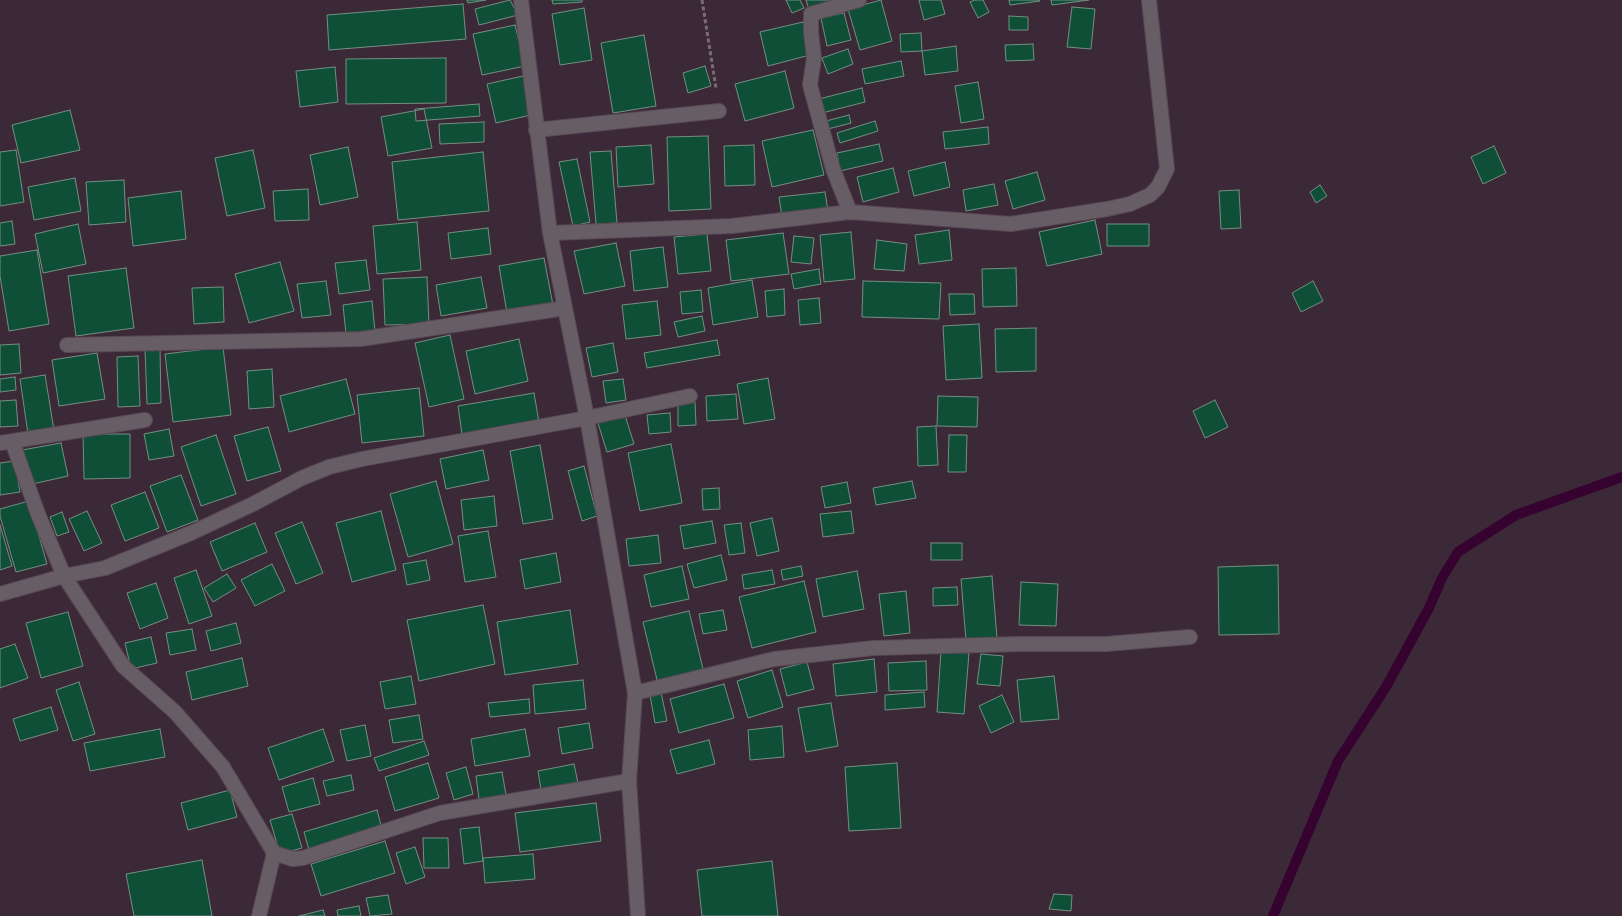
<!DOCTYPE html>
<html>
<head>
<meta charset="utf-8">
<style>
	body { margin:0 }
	canvas { display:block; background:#3b2937 }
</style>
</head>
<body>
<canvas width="1622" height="916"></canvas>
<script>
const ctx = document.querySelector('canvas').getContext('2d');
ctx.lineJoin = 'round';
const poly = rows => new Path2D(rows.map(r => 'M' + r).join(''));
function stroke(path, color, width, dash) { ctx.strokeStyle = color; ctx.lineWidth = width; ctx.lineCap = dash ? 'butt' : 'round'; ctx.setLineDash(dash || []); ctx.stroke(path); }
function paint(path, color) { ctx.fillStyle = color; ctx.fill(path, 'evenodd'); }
stroke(poly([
	[1273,916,1338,761,1386,687,1429,608,1442,578,1458,552,1516,515,1622,477]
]), '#36022f', 10);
const building = poly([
	[467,0,486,0,468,3,467,0],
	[510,0,518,15,479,25,475,9,510,0],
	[552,0,582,0,582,2,553,4,552,0],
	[786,0,800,0,804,8,792,13,786,0],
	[806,0,836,0,809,10,806,0],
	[881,0,892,41,860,50,848,9,881,0],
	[919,0,941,0,945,14,924,20,919,0],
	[975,0,983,0,989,12,978,18,970,2,975,0],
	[1009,0,1039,0,1040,1,1010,5,1009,0],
	[1051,0,1089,0,1052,5,1051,0],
	[463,4,466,39,329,50,327,15,463,4],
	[1072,7,1095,9,1091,49,1067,47,1072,7],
	[584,8,592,60,560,65,552,14,584,8],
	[844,13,851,40,827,46,821,18,844,13],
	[1009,16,1028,17,1028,30,1009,30,1009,16],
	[803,22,810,55,768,66,760,32,803,22],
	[515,25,525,66,482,75,473,34,515,25],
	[921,33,922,51,901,52,900,34,921,33],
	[644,35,656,106,613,113,601,43,644,35],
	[1033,44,1034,60,1006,61,1005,45,1033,44],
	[956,46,958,71,925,75,922,51,956,46],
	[848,49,853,64,828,74,822,58,848,49],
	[446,58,446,103,346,104,346,59,446,58],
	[901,61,904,76,865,84,862,69,901,61],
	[705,66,711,86,688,93,683,73,705,66],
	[335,67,338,102,300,107,296,71,335,67],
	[785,71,794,108,745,121,735,84,785,71],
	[523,76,531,115,496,123,487,84,523,76],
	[978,82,984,119,961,123,955,86,978,82],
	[862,88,865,102,822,113,819,99,862,88],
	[479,104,480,116,416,121,415,109,479,104],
	[424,109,432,148,388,156,381,117,424,109],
	[70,110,80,150,21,163,12,125,70,110],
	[849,115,851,123,828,129,826,121,849,115],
	[875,121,878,131,840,143,837,133,875,121],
	[484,122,484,142,440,144,439,124,484,122],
	[988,127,989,144,945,149,943,132,988,127],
	[813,130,824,175,772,187,762,141,813,130],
	[708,136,711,209,669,211,667,137,708,136],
	[879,144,883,161,840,171,837,153,879,144],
	[651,145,654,184,618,187,616,147,651,145],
	[754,145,755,185,725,186,724,146,754,145],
	[1494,146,1506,173,1483,184,1471,157,1494,146],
	[348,147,358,197,320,205,310,155,348,147],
	[16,150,24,202,0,206,0,152,16,150],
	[253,150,265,208,227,216,215,158,253,150],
	[611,151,617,223,596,224,590,152,611,151],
	[483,152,489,211,398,220,392,162,483,152],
	[577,159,590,222,573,226,559,162,577,159],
	[945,162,950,187,914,196,908,171,945,162],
	[893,168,899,192,863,202,857,177,893,168],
	[1037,172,1045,200,1013,209,1005,181,1037,172],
	[75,178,81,211,34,220,28,187,75,178],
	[124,180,126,222,89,225,86,182,124,180],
	[994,184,998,205,966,211,963,190,994,184],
	[1320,185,1327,196,1316,203,1310,192,1320,185],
	[308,189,309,220,275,221,273,191,308,189],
	[1239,190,1241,228,1221,229,1219,191,1239,190],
	[181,191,186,239,133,246,128,198,181,191],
	[825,192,828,211,782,217,779,197,825,192],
	[1095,220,1102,254,1047,266,1039,232,1095,220],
	[12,221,15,244,0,246,0,223,12,221],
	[417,222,421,270,377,274,373,226,417,222],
	[78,224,86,264,43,273,35,234,78,224],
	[1107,224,1149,224,1149,246,1107,246,1107,224],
	[488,228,491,254,451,259,448,233,488,228],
	[949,230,952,260,919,264,915,235,949,230],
	[851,232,855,279,824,282,820,235,851,232],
	[783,233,789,274,731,281,726,240,783,233],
	[707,234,711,271,678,274,674,237,707,234],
	[794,236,814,238,811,264,791,262,794,236],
	[877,240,907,244,904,271,874,269,877,240],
	[616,243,625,286,584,294,574,251,616,243],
	[663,247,668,287,634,291,630,251,663,247],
	[37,250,49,324,9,331,0,276,0,256,37,250],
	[544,258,553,305,507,313,499,266,544,258],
	[366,260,370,290,339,294,335,263,366,260],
	[280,262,294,311,249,323,235,274,280,262],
	[126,268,134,328,76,336,68,276,126,268],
	[1016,268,1017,306,983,307,982,269,1016,268],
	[819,269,821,284,794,289,791,274,819,269],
	[427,277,429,324,385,325,383,279,427,277],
	[481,277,487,308,441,316,436,285,481,277],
	[752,280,758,317,713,325,708,288,752,280],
	[326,281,331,315,302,318,297,284,326,281],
	[863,281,941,283,939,319,862,317,863,281],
	[1313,281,1323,301,1301,312,1292,293,1313,281],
	[223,287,224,322,194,324,192,288,223,287],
	[784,289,785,315,767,317,765,291,784,289],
	[701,290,703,312,682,314,680,292,701,290],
	[949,294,974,294,975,314,950,315,949,294],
	[819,298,821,323,800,325,798,300,819,298],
	[372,301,375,331,346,334,343,305,372,301],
	[657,301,661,335,626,339,622,305,657,301],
	[702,316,705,331,678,337,674,322,702,316],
	[979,324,982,378,946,380,943,326,979,324],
	[1036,328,1036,371,996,372,995,329,1036,328],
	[450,335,464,399,429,407,415,343,450,335],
	[519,339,528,381,475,394,466,351,519,339],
	[717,340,720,355,647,368,644,353,717,340],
	[613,343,618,372,592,377,586,348,613,343],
	[19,344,21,373,0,375,0,345,19,344],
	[223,347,231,415,173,422,165,354,223,347],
	[145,349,160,349,161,403,147,404,145,349],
	[97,353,105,399,59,406,52,360,97,353],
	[138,356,140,406,118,407,117,357,138,356],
	[272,369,274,407,249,409,247,371,272,369],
	[45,375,54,430,28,434,20,379,45,375],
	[15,377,16,390,0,392,0,379,15,377],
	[768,378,775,419,744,424,737,384,768,378],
	[346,379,355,414,289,432,280,396,346,379],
	[623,379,626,400,606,403,603,381,623,379],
	[419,388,424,436,362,443,357,395,419,388],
	[534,393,539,422,462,434,458,406,534,393],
	[736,394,738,419,707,421,706,396,736,394],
	[938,396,978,397,977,427,937,426,938,396],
	[16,400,18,426,0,427,0,401,16,400],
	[1215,400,1228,427,1205,438,1193,411,1215,400],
	[678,402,695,402,696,425,678,426,678,402],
	[624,412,634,444,607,452,597,420,624,412],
	[670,413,671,432,649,434,647,415,670,413],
	[936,426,938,465,918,466,917,427,936,426],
	[268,427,281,471,247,481,234,436,268,427],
	[169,429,174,456,149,460,144,434,169,429],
	[83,434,130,434,130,478,84,479,83,434],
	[216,435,236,494,201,506,181,447,216,435],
	[949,435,967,435,966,472,948,472,949,435],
	[61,443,68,476,28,485,22,450,61,443],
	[671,444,682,503,640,511,628,453,671,444],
	[540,445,553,519,523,524,510,451,540,445],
	[483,450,489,480,446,489,440,459,483,450],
	[15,461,20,492,0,495,0,463,15,461],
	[584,466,597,516,582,521,568,471,584,466],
	[181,475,198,520,167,532,150,486,181,475],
	[436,481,453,544,408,557,390,494,436,481],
	[912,481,916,498,876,505,873,488,912,481],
	[847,482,851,503,825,508,821,487,847,482],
	[719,488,720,509,703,510,702,489,719,488],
	[145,492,159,528,125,541,111,505,145,492],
	[494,496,497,526,464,530,461,500,494,496],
	[29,501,47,564,16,572,0,516,0,509,29,501],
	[87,511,102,543,84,551,69,519,87,511],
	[381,511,396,570,352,582,336,523,381,511],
	[851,511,854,533,823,537,820,514,851,511],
	[62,512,69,532,57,536,50,517,62,512],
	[772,518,779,551,757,556,750,523,772,518],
	[712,521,716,543,684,549,680,526,712,521],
	[302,522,323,573,296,584,275,533,302,522],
	[255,523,267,552,222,571,210,542,255,523],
	[741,523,745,553,729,555,724,525,741,523],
	[0,525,12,566,0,570,0,525],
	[488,531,496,577,465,582,458,536,488,531],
	[658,535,661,563,629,566,626,539,658,535],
	[931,543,962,543,962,560,931,560,931,543],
	[556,553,561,582,525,589,520,560,556,553],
	[721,555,727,580,694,588,687,564,721,555],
	[426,560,430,580,407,585,403,564,426,560],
	[272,564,285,591,255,606,241,580,272,564],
	[1278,565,1279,634,1219,635,1218,567,1278,565],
	[682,566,689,599,651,607,644,575,682,566],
	[801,566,803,576,783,580,781,570,801,566],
	[196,570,212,616,189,624,174,578,196,570],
	[772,570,775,584,744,589,742,575,772,570],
	[857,571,864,609,823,617,816,579,857,571],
	[227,574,236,588,213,602,204,588,227,574],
	[992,576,997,638,966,641,961,579,992,576],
	[804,581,816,632,752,648,739,597,804,581],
	[1021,582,1058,584,1056,626,1019,625,1021,582],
	[156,583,168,618,140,629,127,593,156,583],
	[957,587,958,605,933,606,933,588,957,587],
	[906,591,910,633,884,636,879,594,906,591],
	[483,605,495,664,419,681,407,620,483,605],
	[570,610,578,664,505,675,497,622,570,610],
	[723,610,727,630,703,634,699,614,723,610],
	[689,611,704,673,658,684,643,622,689,611],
	[68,612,83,666,41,678,26,623,68,612],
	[236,623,241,643,211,651,206,631,236,623],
	[192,629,196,650,170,655,166,633,192,629],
	[151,637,157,663,131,669,125,643,151,637],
	[15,644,28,678,0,688,0,649,15,644],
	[941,651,969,653,964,714,937,712,941,651],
	[981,654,1003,656,1000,686,977,684,981,654],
	[242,658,248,686,192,700,186,672,242,658],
	[874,659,877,692,836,696,833,664,874,659],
	[926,661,927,690,889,691,888,663,926,661],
	[807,662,814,689,787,696,780,669,807,662],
	[772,670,783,707,748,718,737,681,772,670],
	[411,676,416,704,385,709,380,682,411,676],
	[1054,676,1059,719,1021,722,1017,680,1054,676],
	[583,680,586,709,535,714,533,685,583,680],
	[79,682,95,734,73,741,56,690,79,682],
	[724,684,734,718,679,733,670,699,724,684],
	[661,692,667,721,655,723,650,695,661,692],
	[924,692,925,707,885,710,885,695,924,692],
	[1002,695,1014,722,991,733,979,706,1002,695],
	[529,699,530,713,490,717,488,703,529,699],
	[831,703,838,746,806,752,798,708,831,703],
	[51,707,58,730,20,741,13,719,51,707],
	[419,715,423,739,393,743,389,720,419,715],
	[589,723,593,748,562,754,558,728,589,723],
	[365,725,371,756,347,761,340,730,365,725],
	[782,726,784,757,750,760,748,730,782,726],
	[160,729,165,757,90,771,84,743,160,729],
	[323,729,334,761,279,780,268,748,323,729],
	[525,729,530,756,475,766,471,739,525,729],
	[709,740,715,764,677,774,670,750,709,740],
	[424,741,429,755,379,771,374,758,424,741],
	[428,763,439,798,395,811,385,777,428,763],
	[897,763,901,828,849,831,845,767,897,763],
	[574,764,578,783,541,790,538,771,574,764],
	[466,767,473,794,454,800,446,773,466,767],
	[502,772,506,795,479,799,476,776,502,772],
	[351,775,354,790,327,796,323,781,351,775],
	[313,778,320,804,289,812,282,787,313,778],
	[230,790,237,817,188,830,181,803,230,790],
	[596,803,601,841,520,852,515,813,596,803],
	[377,810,382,829,309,850,304,832,377,810],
	[292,814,302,848,280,854,270,820,292,814],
	[479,827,483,861,464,864,460,829,479,827],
	[423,838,448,838,449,868,424,868,423,838],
	[385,841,395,873,321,896,311,864,385,841],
	[415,847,425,877,406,884,396,853,415,847],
	[533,854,535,879,485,883,483,858,533,854],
	[202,860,212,916,134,916,126,874,202,860],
	[772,861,778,916,702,916,697,870,772,861],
	[1054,894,1072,895,1071,911,1049,909,1054,894],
	[388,895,392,914,370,916,366,898,388,895],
	[359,906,361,916,338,916,337,910,359,906],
	[323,910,325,916,299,916,323,910]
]);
paint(building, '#0f4f38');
stroke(building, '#748e81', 1);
const minor = poly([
	[521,0,550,233,587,418,635,693,629,781,638,916],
	[536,130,719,111],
	[850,212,833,169,810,85,814,58,811,32,811,14,859,0],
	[550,233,732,226,850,212,1011,224,1107,209,1130,204,1150,195,1158,187,1167,169,1149,0],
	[67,345,361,339,565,308],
	[12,441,38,514,64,576,123,666,175,712,223,767,274,853,293,859,303,858,440,813,629,781],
	[0,443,145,420],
	[0,594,64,576,105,568,191,533,253,504,302,478,329,467,362,459,587,418,690,396],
	[635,693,774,659,874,648,1019,644,1106,644,1190,637],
	[259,916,274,853]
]);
stroke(minor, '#594855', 16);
stroke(poly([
	[702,0,716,88]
]), '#7b6b77', 3, [4, 2.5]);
stroke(minor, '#675d64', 14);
</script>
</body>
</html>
